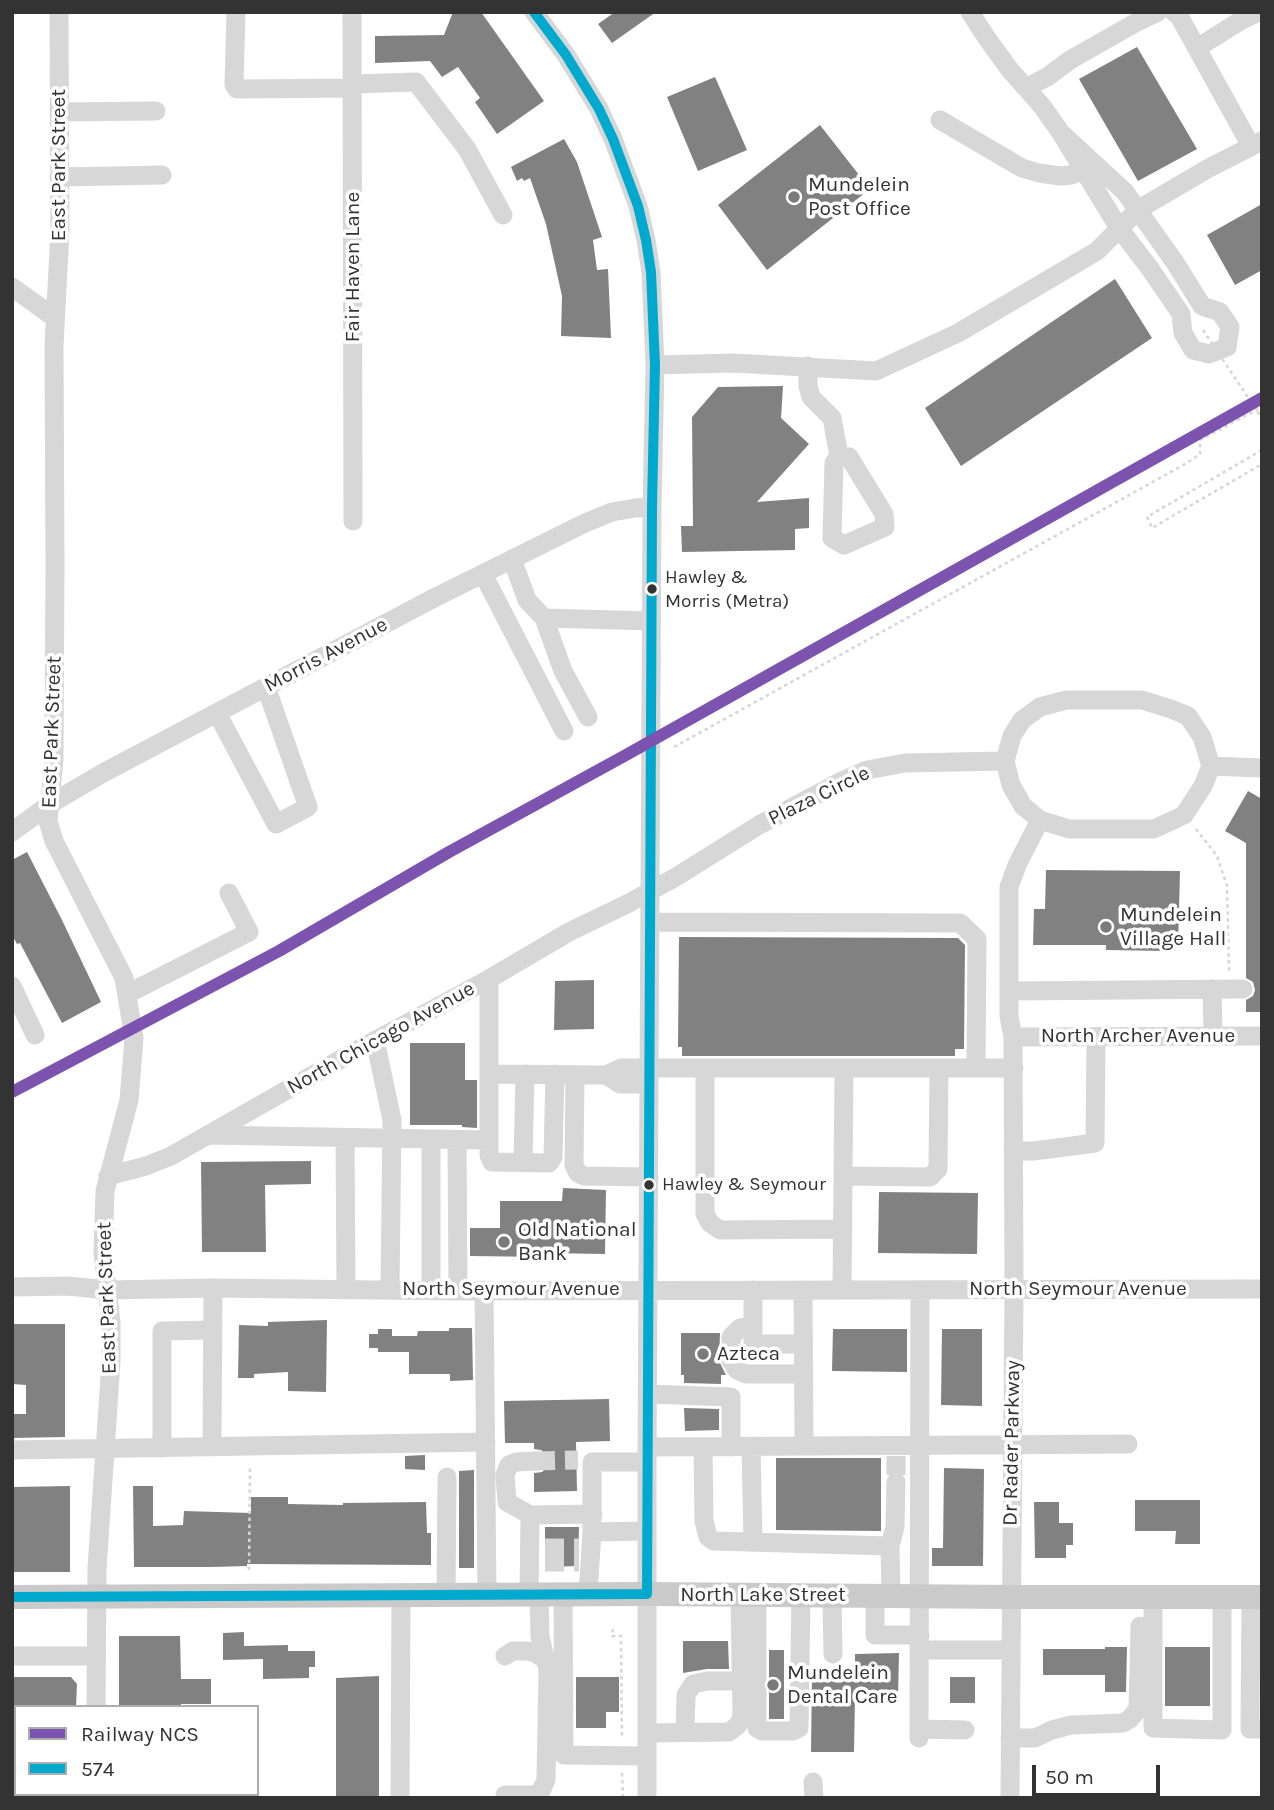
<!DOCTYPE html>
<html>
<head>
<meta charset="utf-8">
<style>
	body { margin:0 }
	#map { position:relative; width:1274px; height:1810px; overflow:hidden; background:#fff; font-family:Karla,sans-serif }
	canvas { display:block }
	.frame { position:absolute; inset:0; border:14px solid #333; pointer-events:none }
	.legend { position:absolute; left:14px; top:1705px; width:245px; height:91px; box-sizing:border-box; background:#fff; border:2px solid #adadad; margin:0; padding:9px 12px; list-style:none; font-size:21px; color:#333 }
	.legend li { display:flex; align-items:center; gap:14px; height:35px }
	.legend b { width:35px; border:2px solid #adadad }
	.scale { position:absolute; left:1032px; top:1765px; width:128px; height:32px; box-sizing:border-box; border:4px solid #333; border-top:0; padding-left:9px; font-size:21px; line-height:24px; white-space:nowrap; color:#333; -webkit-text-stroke:5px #fff; paint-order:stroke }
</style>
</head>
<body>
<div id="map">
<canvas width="1274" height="1810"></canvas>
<div class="frame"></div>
<ul class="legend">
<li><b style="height:9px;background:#7c53af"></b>Railway NCS</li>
<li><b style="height:9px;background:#00a9ce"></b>574</li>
</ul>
<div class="scale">50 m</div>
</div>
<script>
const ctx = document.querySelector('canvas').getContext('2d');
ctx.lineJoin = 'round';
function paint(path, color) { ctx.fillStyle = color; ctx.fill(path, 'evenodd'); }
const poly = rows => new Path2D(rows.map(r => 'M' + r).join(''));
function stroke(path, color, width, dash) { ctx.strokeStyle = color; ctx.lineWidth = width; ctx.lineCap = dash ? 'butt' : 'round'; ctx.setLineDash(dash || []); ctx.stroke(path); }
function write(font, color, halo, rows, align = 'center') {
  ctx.font = font + ' Karla,sans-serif'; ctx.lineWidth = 7; ctx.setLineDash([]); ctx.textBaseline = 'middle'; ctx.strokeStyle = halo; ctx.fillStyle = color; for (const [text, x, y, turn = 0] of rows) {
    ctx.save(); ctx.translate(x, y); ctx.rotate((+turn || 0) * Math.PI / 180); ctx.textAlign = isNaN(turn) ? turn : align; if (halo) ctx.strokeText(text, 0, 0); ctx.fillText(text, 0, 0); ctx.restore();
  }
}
paint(poly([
	[453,12,481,12,544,101,497,134,475,102,480,98,458,67,442,77,430,61,375,63,375,36,444,35],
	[615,12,656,12,612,43,598,24],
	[1137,47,1197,149,1138,181,1079,79],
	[715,77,747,150,698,171,667,97],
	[820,125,870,189,767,270,718,205],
	[564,139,577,162,602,237,593,240,597,270,608,269,611,338,561,336,562,296,546,224,530,178,524,181,522,178,517,181,511,167],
	[1262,204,1262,270,1235,285,1207,235],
	[1115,279,1152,338,961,466,925,408],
	[783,386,781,418,809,444,757,502,809,498,809,528,795,529,795,550,682,552,681,526,693,526,692,417,718,387],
	[1248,791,1262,799,1262,1012,1246,1012,1246,1000,1253,996,1255,990,1253,982,1246,978,1246,843,1225,831],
	[27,852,62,920,101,1002,62,1023,20,943,17,944,12,935,12,860],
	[1046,870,1180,871,1178,947,1168,947,1168,951,1106,950,1106,945,1033,945,1034,909,1045,909],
	[679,937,958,938,965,945,964,1049,955,1049,955,1056,682,1056,682,1047,678,1047],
	[594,980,594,1029,554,1030,555,981],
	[410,1043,465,1043,465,1080,477,1080,477,1128,462,1127,462,1125,410,1125],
	[311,1161,311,1184,265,1185,266,1252,202,1252,201,1162],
	[563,1188,606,1190,605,1254,547,1253,547,1257,470,1256,470,1228,500,1228,500,1201,562,1201],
	[879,1192,978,1193,977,1254,878,1253],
	[327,1320,326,1392,288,1391,288,1372,254,1374,254,1378,238,1378,239,1325,268,1326,268,1322],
	[12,1324,65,1324,65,1437,12,1438,12,1414,26,1414,26,1385,12,1384],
	[449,1328,472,1328,473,1380,450,1381,450,1374,409,1374,409,1352,378,1352,378,1348,369,1348,369,1334,378,1334,378,1329,392,1329,392,1336,417,1336,418,1331,449,1331],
	[833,1329,907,1329,907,1372,832,1371],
	[942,1329,982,1329,982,1406,941,1405],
	[681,1333,720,1333,719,1361,726,1375,721,1375,721,1384,684,1383,684,1375,681,1375],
	[609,1399,610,1441,576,1442,577,1491,534,1492,534,1473,542,1472,547,1467,548,1461,547,1455,541,1450,534,1449,534,1443,505,1443,504,1401],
	[684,1408,719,1409,719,1430,685,1431],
	[425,1455,425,1470,405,1469,405,1456],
	[776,1458,881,1458,881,1531,776,1530],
	[944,1468,984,1469,983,1566,932,1566,932,1548,943,1548],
	[474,1470,474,1568,459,1568,459,1471],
	[70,1486,70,1572,12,1572,13,1487],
	[133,1486,153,1486,153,1526,183,1525,184,1511,251,1513,251,1497,288,1497,288,1504,343,1505,343,1503,426,1502,427,1533,431,1533,431,1565,247,1564,247,1566,211,1567,134,1567],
	[1135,1500,1200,1500,1200,1544,1175,1544,1176,1531,1135,1531],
	[1034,1502,1059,1502,1059,1523,1073,1523,1073,1545,1066,1545,1066,1558,1035,1558],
	[545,1527,579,1527,578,1566,545,1567],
	[244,1632,244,1646,288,1645,288,1651,315,1651,315,1667,309,1667,309,1678,263,1679,263,1659,223,1660,223,1633],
	[119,1636,180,1636,181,1679,211,1679,211,1704,181,1704,181,1707,119,1707],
	[683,1641,728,1641,729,1669,707,1669,683,1673],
	[1105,1647,1127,1647,1126,1692,1105,1692,1105,1675,1043,1675,1043,1649,1105,1649],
	[1165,1647,1210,1647,1210,1706,1165,1706],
	[769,1650,784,1650,784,1719,769,1719],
	[899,1653,898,1696,855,1695,854,1752,811,1752,812,1674,855,1674,855,1654],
	[379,1676,379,1798,336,1798,336,1678],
	[12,1677,71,1677,77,1684,76,1707,12,1707],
	[576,1677,619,1677,619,1712,606,1712,606,1728,576,1728],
	[950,1677,975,1677,975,1703,950,1703]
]), '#818181');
stroke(poly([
	[896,1456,896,1482],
	[536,1461,578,1460],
	[545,1548,579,1548],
	[545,1562,579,1562]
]), '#d6d6d6', 19, [19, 10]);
stroke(poly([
	[1261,417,1262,418],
	[1262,450,1147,517,1152,528,1262,464],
	[674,747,1187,463,1200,454,1200,440,1262,407],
	[1196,829,1217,856,1227,886,1229,971],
	[249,1570,250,1465],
	[613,1629,612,1636,621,1636,622,1738],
	[622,1773,623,1798]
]), '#d6d6d6', 2.5, [3.5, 3.5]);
stroke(poly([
	[59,12,60,230,54,346,55,564,54,759,48,821,54,841,124,978,134,1038,129,1100,105,1191,103,1253,111,1323,111,1362,97,1568,96,1707],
	[236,12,234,85,237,89,352,88],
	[352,12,353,521],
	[534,12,566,55,599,109,613,139,638,206,646,240,651,272,655,365,652,507,647,1462,647,1798],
	[970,12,986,37,1010,70,1042,106,1061,133,1119,228,1151,270,1181,314,1183,333,1193,350,1209,354,1227,347,1230,327,1220,312,1202,306,1176,264,1125,192,1061,133],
	[1174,12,1179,16,1251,146],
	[1197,48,1240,21,1259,12],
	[352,84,416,82,467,149,503,215],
	[1026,88,1047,77,1070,60,1135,23,1158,12],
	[59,112,156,111],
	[940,120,1022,168,1039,173,1060,176,1071,175,1094,165],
	[59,177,162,175],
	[12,287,55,318],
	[655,365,733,363,876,371,958,333,1097,251,1139,209,1209,168,1262,141],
	[808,366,808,386,811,397,832,418,839,456,834,463,832,538,844,545,885,527,884,514,849,457,839,456],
	[512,559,527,600,544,618],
	[483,574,564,731],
	[217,713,276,824,308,807,266,687],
	[588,717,563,671,544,618,652,621],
	[1005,761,1011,785,1023,806,1040,820,1069,829,1154,829,1184,815,1203,786,1211,766],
	[12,832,50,804,103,773,434,598,585,523,612,512,635,508,652,507],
	[650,922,960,923,977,939,976,1068],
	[489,979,489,1155,492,1162,549,1163,553,1157,555,1074],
	[12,986,35,1035],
	[1212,989,1213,1036],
	[1009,991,1243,989],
	[127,994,249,932,229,893],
	[1013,1037,1262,1036],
	[375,1040,392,1120,390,1289],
	[705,1068,705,1214,710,1223,720,1230,843,1229],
	[489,1074,606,1075,621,1068,1014,1068],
	[575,1075,574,1165,578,1173,584,1176,649,1177],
	[606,1075,620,1084,649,1084],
	[208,1135,489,1140],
	[345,1138,346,1289],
	[457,1140,458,1291],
	[1013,1151,1034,1151,1095,1143,1096,1037],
	[523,1162,525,1074],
	[108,1176,146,1166,171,1156,350,1054,489,979,569,932,627,904,676,877,759,825,842,781,867,770,905,763,1005,761,1012,736,1022,720,1040,707,1066,700,1142,700,1171,709,1188,716,1202,737,1211,766,1262,768],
	[843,1176,930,1177,938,1169,939,1068],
	[12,1287,68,1286,107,1290,213,1288,458,1291,1262,1289],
	[431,1290,431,1139],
	[484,1290,487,1595],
	[753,1290,753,1344,803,1344],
	[803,1290,804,1446],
	[842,1290,844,1068],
	[753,1326,740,1328,731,1337,731,1361,737,1370,746,1374,803,1374],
	[648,1394,731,1397,731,1447],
	[212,1447,213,1288],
	[648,1447,1128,1444],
	[703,1447,704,1521,708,1537,714,1541,890,1546],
	[751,1447,753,1542],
	[162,1448,162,1331,213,1330],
	[12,1450,486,1442],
	[530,1515,507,1502,505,1475,509,1465,516,1462,536,1461],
	[647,1531,592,1532,592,1462,647,1462],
	[588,1594,592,1532],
	[446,1595,447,1477],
	[529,1595,530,1515,593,1514],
	[563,1595,564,1755,647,1756],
	[757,1595,757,1728,762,1731,793,1731,799,1728,801,1595],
	[832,1596,833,1654],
	[875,1596,875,1635,920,1635],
	[891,1596,890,1546,895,1527,896,1482],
	[1153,1597,1153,1728,1222,1730,1222,1597],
	[1251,1597,1250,1729,1262,1729],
	[920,1650,1010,1650],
	[12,1656,96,1656],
	[505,1656,513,1651,527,1651,536,1653,545,1660],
	[919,1729,965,1730],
	[685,1732,686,1695,693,1684,707,1681,741,1681],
	[647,1733,729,1732,737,1726,742,1718,740,1595],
	[919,1738,920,1290],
	[1010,1738,1035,1738,1052,1730,1071,1725,1123,1723,1130,1719,1138,1709,1140,1626],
	[12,1760,16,1760],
	[813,1782,814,1798],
	[97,1794,97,1798],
	[505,1795,535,1795,541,1791,546,1780,548,1669,540,1637,539,1595],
	[400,1798,401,1595],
	[1010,1798,1014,1289,1013,1037,1009,1016,1009,887,1017,865,1040,820]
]), '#d7d7d7', 19);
stroke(poly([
	[12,1597,647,1594,1010,1597,1262,1597]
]), '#cacaca', 24);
stroke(poly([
	[1203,330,1261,417]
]), '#d6d6d6', 2.5, [3.5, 3.5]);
stroke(poly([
	[12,1597,647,1594,652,507,655,365,651,272,646,240,638,206,613,139,599,109,566,55,534,12]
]), '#00a9ce', 10);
stroke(poly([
	[12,1092,279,951,449,852,626,755,1262,398]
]), '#7c53af', 12);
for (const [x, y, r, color] of [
	[794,197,7,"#7a7a7a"],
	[652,589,6,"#333"],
	[1106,927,7,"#7a7a7a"],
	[649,1185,6,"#333"],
	[504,1242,7,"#7a7a7a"],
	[703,1354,7,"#7a7a7a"],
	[773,1685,7,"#7a7a7a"]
]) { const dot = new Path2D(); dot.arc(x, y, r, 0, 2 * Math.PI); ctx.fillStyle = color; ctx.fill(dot); stroke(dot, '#fff', 2.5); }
write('19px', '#333', '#fff', [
	["Hawley &",665,578],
	["Morris (Metra)",665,602],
	["Hawley & Seymour",662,1185]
], 'left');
write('21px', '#333', '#fff', [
	["East Park Street",59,165,-90],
	["Fair Haven Lane",353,267,-90],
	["Morris Avenue",326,655,-28],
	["East Park Street",52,732,-88],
	["Plaza Circle",819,796,-26],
	["North Archer Avenue",1138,1036],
	["North Chicago Avenue",381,1038,-29],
	["North Seymour Avenue",511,1289],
	["North Seymour Avenue",1078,1289],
	["East Park Street",107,1298,-92],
	["Dr Rader Parkway",1012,1443,-89],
	["North Lake Street",763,1595]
]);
write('21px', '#333', '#fff', [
	["Mundelein",808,185],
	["Post Office",808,209],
	["Mundelein",1120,915],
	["Village Hall",1120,939],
	["Old National",518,1230],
	["Bank",518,1254],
	["Azteca",717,1354],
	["Mundelein",787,1673],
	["Dental Care",787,1697]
], 'left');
</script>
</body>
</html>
